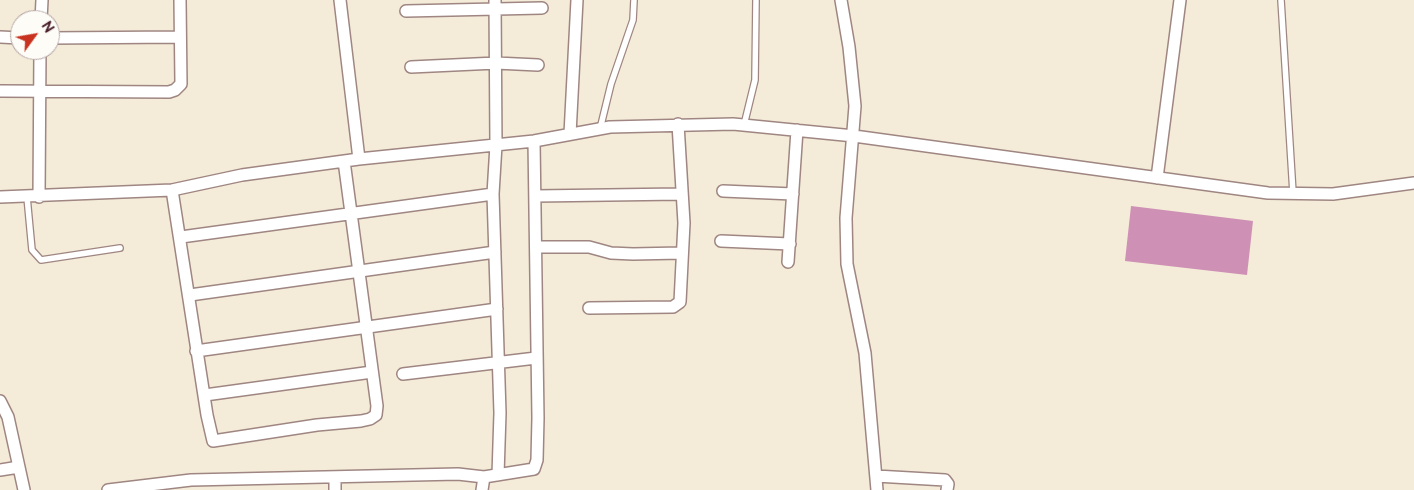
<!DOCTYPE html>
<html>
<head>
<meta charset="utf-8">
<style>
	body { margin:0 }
	#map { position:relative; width:1414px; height:490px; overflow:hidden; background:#f4ecd8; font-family:"Balsamiq Sans",sans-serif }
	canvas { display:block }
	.north { position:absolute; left:10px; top:10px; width:50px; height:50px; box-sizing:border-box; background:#fdfcf7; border:1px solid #b5a4a5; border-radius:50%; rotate:58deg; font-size:14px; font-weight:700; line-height:20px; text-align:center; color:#4a1f2b }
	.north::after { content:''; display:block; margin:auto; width:18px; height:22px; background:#c8321e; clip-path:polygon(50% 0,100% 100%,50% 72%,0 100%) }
</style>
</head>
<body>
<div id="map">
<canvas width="1414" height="490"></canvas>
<div class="north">N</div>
</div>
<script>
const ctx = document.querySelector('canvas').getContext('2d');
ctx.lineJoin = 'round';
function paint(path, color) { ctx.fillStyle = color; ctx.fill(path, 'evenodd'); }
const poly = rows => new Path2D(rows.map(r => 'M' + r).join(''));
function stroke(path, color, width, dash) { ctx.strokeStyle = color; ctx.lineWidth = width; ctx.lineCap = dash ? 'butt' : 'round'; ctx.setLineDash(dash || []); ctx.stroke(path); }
paint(poly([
	[1131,206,1253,221,1247,275,1125,261]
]), '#ce90b5');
const lane = poly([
	[1281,0,1293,193],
	[744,125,755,80,756,0],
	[600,129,611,84,633,20,634,0],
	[27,197,32,250,41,260,120,248]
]);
const street = poly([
	[340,0,359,159],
	[495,0,496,145,493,194,500,413,498,475],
	[841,0,849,47,855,106,846,218,847,264,865,353,877,490],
	[406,11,542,8],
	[41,20,42,0],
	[0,37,20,38],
	[50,38,180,37],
	[411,67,496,63,538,65],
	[0,91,169,92,175,90,181,84,180,0],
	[570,134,577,0],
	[1157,178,1180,0],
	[172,190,207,415,213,441,317,425,361,421,370,419,376,415,377,406,344,161],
	[723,191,793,194],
	[536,196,680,194],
	[0,197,172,190,242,175,359,159,534,141,610,127,733,124,854,136,1268,193,1333,194,1414,183],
	[39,197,40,50],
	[181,237,493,194],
	[721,241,790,244],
	[536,247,589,247,611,253,633,254,681,253],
	[788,262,797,130],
	[190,295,495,252],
	[589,308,673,307,680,302,684,223,678,124],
	[196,351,497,309],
	[403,374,536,358],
	[205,395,372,372],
	[0,401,8,417,24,490],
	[0,470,19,467],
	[876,476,945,480,948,484,947,490],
	[108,490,191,480,458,474,484,477,534,469,537,460,538,418,534,141],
	[335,490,335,477],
	[482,490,484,477]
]);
stroke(lane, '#9f8682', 8);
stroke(street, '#9f8682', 14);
stroke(lane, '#fff', 5.5);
stroke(street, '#fff', 11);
</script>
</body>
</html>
